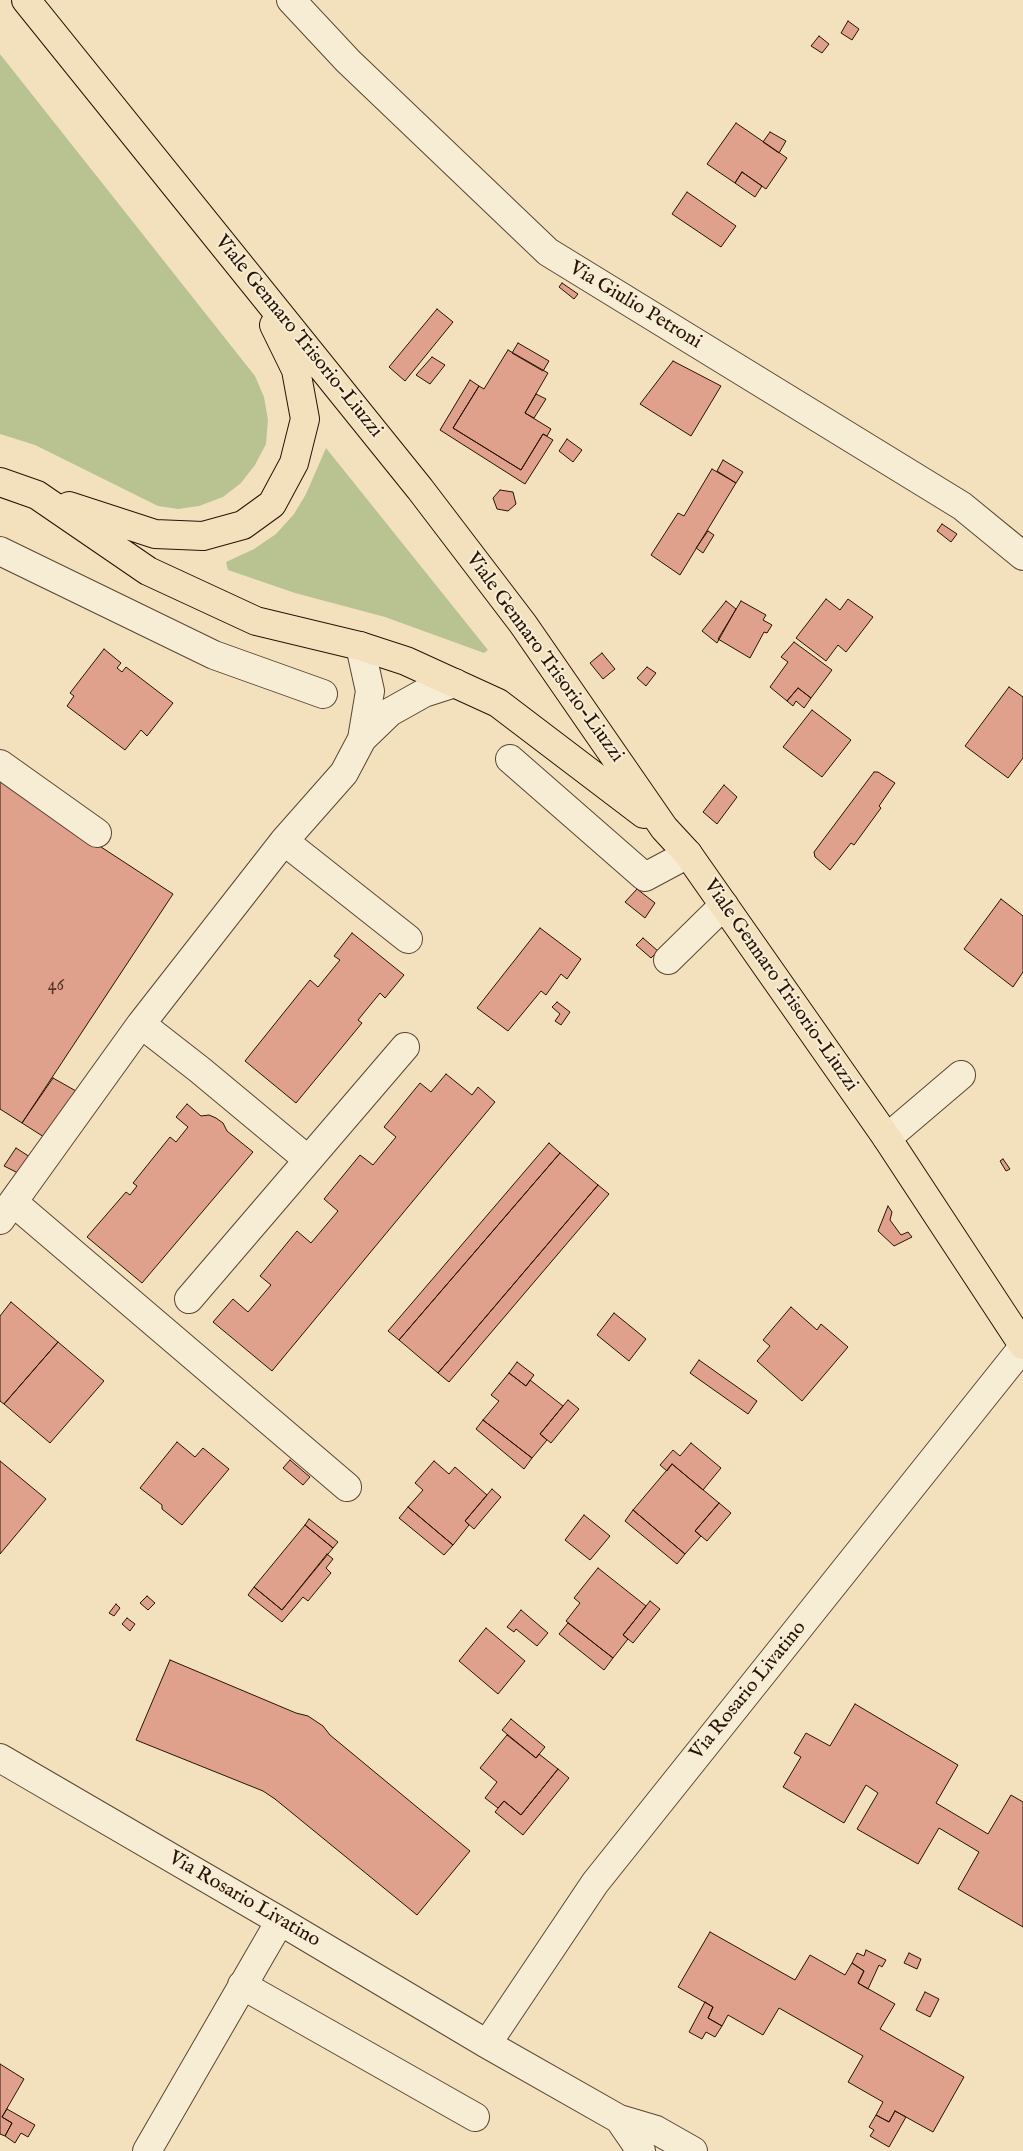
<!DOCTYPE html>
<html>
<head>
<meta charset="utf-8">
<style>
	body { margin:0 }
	canvas { display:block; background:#f3e1bd }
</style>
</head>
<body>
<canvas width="1023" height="2151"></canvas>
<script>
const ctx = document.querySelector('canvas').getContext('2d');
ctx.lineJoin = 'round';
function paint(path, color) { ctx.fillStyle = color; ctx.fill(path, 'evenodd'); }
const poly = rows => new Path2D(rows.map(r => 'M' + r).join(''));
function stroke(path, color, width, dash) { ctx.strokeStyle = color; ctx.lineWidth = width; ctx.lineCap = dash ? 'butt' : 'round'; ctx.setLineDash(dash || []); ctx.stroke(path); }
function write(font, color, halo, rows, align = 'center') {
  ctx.font = font + ' "IM FELL English",serif'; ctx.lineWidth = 4; ctx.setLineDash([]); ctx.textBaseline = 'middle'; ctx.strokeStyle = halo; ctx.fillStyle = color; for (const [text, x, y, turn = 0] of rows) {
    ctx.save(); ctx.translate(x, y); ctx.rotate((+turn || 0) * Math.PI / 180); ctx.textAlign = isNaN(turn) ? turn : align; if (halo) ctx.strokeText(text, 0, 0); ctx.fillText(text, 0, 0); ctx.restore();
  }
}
paint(poly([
	[0,54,255,376,264,397,268,420,266,444,255,465,241,483,223,497,199,506,178,509,158,506,35,445,0,434],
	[326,448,488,650,484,653,385,617,295,593,228,570,226,562,254,549,276,534,294,514,306,494]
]), '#b9c392');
const building = poly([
	[848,21,859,29,852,40,841,33,848,21],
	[819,36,829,44,822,53,811,46,819,36],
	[736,123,787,158,766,189,742,172,735,183,707,164,736,123],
	[770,132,786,141,779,153,763,142,770,132],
	[742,172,762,186,755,197,735,183,742,172],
	[687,192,736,226,721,247,672,214,687,192],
	[562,283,578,294,574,299,559,287,562,283],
	[437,309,453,322,405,381,389,367,437,309],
	[518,343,549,361,543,371,512,353,518,343],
	[508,350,548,373,525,413,551,429,547,436,543,434,521,470,453,428,479,386,484,389,508,350],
	[432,357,445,365,430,384,416,375,432,357],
	[673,361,721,386,691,436,640,404,673,361],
	[470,380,479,386,453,428,521,470,543,434,553,440,525,484,440,430,470,380],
	[536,394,546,399,534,418,525,413,536,394],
	[567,439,582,450,573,462,559,451,567,439],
	[723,460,743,472,736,483,717,471,723,460],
	[712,469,736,483,680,575,651,555,678,513,684,516,712,469],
	[500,490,513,492,516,504,508,511,497,509,493,498,500,490],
	[942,524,957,534,951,542,937,531,942,524],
	[708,531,714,535,703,553,696,548,708,531],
	[826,599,840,610,848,599,873,617,846,652,838,645,826,661,796,638,826,599],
	[726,601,736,609,717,643,702,631,726,601],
	[741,601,766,615,763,620,772,625,767,633,764,632,750,658,718,639,741,601],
	[794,642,832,670,811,698,798,688,787,701,770,687,788,662,781,657,794,642],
	[104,649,121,663,117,668,122,672,126,667,173,703,147,736,141,730,125,750,67,706,74,696,70,693,104,649],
	[602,653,615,669,603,679,590,663,602,653],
	[647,667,656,673,646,686,637,678,647,667],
	[1009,687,1023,697,1023,758,1008,778,965,746,1009,687],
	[798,688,811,698,804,708,796,701,793,706,787,701,798,688],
	[812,710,851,740,822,777,783,747,812,710],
	[874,772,878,772,895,783,879,806,881,808,854,845,851,843,830,870,815,857,814,852,874,772],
	[0,781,173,894,22,1123,0,1109,0,781],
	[724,785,737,797,717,824,703,812,724,785],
	[637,889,655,903,645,918,625,902,637,889],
	[1001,899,1023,916,1023,972,1013,987,964,949,1001,899],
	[540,928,581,959,567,979,561,974,546,995,541,991,508,1031,477,1008,540,928],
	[352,933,404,975,385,998,380,993,358,1020,362,1023,296,1103,245,1061,310,980,318,987,340,960,334,956,352,933],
	[643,938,658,951,651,958,636,945,643,938],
	[557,1002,570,1012,561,1025,555,1021,560,1014,552,1007,557,1002],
	[446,1074,472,1095,478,1087,495,1102,272,1371,213,1322,233,1299,248,1312,271,1285,260,1276,297,1231,311,1243,338,1211,324,1199,360,1155,373,1165,396,1137,384,1127,420,1083,431,1092,446,1074],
	[53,1078,76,1091,44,1137,22,1123,53,1078],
	[187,1104,201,1116,209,1115,216,1118,223,1123,227,1131,253,1152,142,1283,87,1237,126,1192,130,1195,137,1186,133,1183,170,1137,176,1142,188,1127,176,1117,187,1104],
	[549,1143,560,1153,399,1340,388,1331,549,1143],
	[16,1148,30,1157,20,1174,4,1166,16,1148],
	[560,1153,598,1185,438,1373,399,1340,560,1153],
	[1003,1159,1010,1169,1006,1171,1000,1161,1003,1159],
	[598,1185,609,1194,449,1382,438,1373,598,1185],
	[888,1206,892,1212,890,1220,901,1235,908,1232,912,1237,894,1246,878,1231,888,1206],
	[11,1302,58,1342,4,1404,0,1401,0,1316,11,1302],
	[791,1307,817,1330,821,1324,848,1347,802,1401,757,1361,770,1346,763,1340,791,1307],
	[614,1313,646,1339,629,1361,597,1335,614,1313],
	[58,1342,104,1381,50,1443,4,1404,58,1342],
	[699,1360,757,1401,748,1414,690,1373,699,1360],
	[517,1362,534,1375,526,1386,509,1373,517,1362],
	[509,1373,526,1386,530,1380,563,1406,540,1434,547,1440,532,1458,483,1420,499,1401,491,1395,509,1373],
	[568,1400,579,1409,551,1443,540,1434,568,1400],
	[483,1420,532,1458,524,1469,476,1429,483,1420],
	[177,1442,195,1457,203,1448,229,1469,182,1525,162,1509,162,1505,140,1488,177,1442],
	[691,1443,721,1468,703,1490,672,1464,667,1471,660,1465,673,1450,680,1456,691,1443],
	[290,1460,310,1477,303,1485,283,1468,290,1460],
	[0,1461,46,1499,0,1554,0,1461],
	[434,1461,449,1474,455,1467,487,1495,465,1521,469,1525,453,1545,408,1507,423,1490,415,1483,434,1461],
	[672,1464,719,1503,695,1531,701,1536,685,1554,633,1510,672,1464],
	[492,1489,501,1497,474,1529,465,1521,492,1489],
	[719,1503,731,1513,707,1541,695,1531,719,1503],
	[408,1507,453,1545,444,1555,399,1518,408,1507],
	[633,1510,685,1554,677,1564,625,1521,633,1510],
	[584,1515,610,1536,590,1560,565,1540,584,1515],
	[309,1519,338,1542,333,1548,305,1525,309,1519],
	[305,1525,333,1548,282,1610,254,1587,305,1525],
	[327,1554,333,1559,326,1568,331,1573,308,1601,303,1597,282,1622,248,1595,254,1587,282,1610,327,1554],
	[598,1568,646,1606,623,1635,628,1639,613,1658,566,1621,580,1603,574,1598,598,1568],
	[147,1596,155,1603,148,1610,140,1603,147,1596],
	[650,1601,660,1609,633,1643,623,1635,650,1601],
	[116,1604,120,1608,114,1616,109,1613,116,1604],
	[521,1610,548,1633,537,1646,516,1629,514,1632,507,1627,521,1610],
	[127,1618,135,1624,130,1631,122,1624,127,1618],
	[568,1623,613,1658,604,1670,559,1634,568,1623],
	[486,1628,525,1661,498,1694,459,1661,486,1628],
	[170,1660,296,1713,308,1716,323,1726,330,1735,470,1851,417,1915,275,1799,263,1791,136,1740,170,1660],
	[855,1704,958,1765,936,1803,988,1834,1011,1795,1023,1802,1023,1927,958,1889,979,1852,939,1828,918,1864,857,1829,878,1793,866,1785,844,1823,783,1787,801,1757,794,1753,806,1733,830,1746,855,1704],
	[511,1719,545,1747,536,1758,502,1730,511,1719],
	[507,1735,536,1758,539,1754,558,1769,521,1815,504,1801,498,1808,485,1798,497,1782,480,1768,507,1735],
	[558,1769,569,1778,523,1835,495,1812,504,1801,521,1815,558,1769],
	[710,1932,795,1980,810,1955,845,1975,852,1963,864,1971,858,1983,895,2004,880,2029,964,2077,933,2132,895,2111,889,2122,876,2115,883,2102,848,2082,863,2056,779,2008,763,2035,728,2015,722,2026,708,2018,713,2007,678,1987,710,1932],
	[866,1950,886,1960,882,1967,879,1965,868,1989,858,1983,864,1971,852,1963,857,1953,864,1956,866,1950],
	[909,1953,921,1959,917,1969,904,1963,909,1953],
	[925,1992,939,1999,930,2017,916,2010,925,1992],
	[705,2002,713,2007,708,2018,722,2026,715,2037,706,2032,702,2039,689,2032,705,2002],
	[0,2064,24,2079,2,2117,12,2123,5,2136,0,2134,0,2064],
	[7,2109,35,2125,28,2137,21,2133,15,2143,5,2136,12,2123,2,2117,7,2109],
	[895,2111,906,2117,889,2147,870,2136,874,2130,869,2127,876,2115,889,2122,895,2111]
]);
paint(building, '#e0a18c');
stroke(building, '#281306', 1);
const minor = poly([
	[291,0,348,61,548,252,962,506,1023,556],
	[0,551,214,655,323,694],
	[362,739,390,712,424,693,455,683],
	[510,759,645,877,688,854],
	[0,764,97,833],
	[284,841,408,939],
	[668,960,724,905],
	[141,1024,200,1070,307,1159],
	[887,1138,961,1075],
	[13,1202,347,1487],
	[0,1220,141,1024,284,841,344,773,362,739,370,691,360,646],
	[189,1299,405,1047],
	[0,1758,280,1921,487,2044,619,2119],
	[242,1985,475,2117],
	[487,2044,595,1883,1023,1347],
	[147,2151,280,1921],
	[641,2151,619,2119,656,2130,693,2151]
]);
const major = poly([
	[26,0,420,489,523,624,664,828,688,854,887,1138,1023,1345],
	[0,482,37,495,148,571,256,621,360,646,406,661,498,703,644,814],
	[69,506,155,534,203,536,243,525,272,504,294,463,305,419,296,370,274,325]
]);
stroke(minor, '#5b4634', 30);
stroke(major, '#281306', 30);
stroke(minor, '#f7ecd4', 28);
stroke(major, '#f3e1bd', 28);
write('18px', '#563628', null, [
	["46",56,986]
]);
write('20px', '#281306', '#f7ecd4', [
	["Via Giulio Petroni",635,306,31],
	["Viale Gennaro Trisorio-Liuzzi",298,337,51],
	["Viale Gennaro Trisorio-Liuzzi",544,658,54],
	["Viale Gennaro Trisorio-Liuzzi",780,986,55],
	["Via Rosario Livatino",749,1691,-51],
	["Via Rosario Livatino",244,1900,30]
]);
</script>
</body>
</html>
